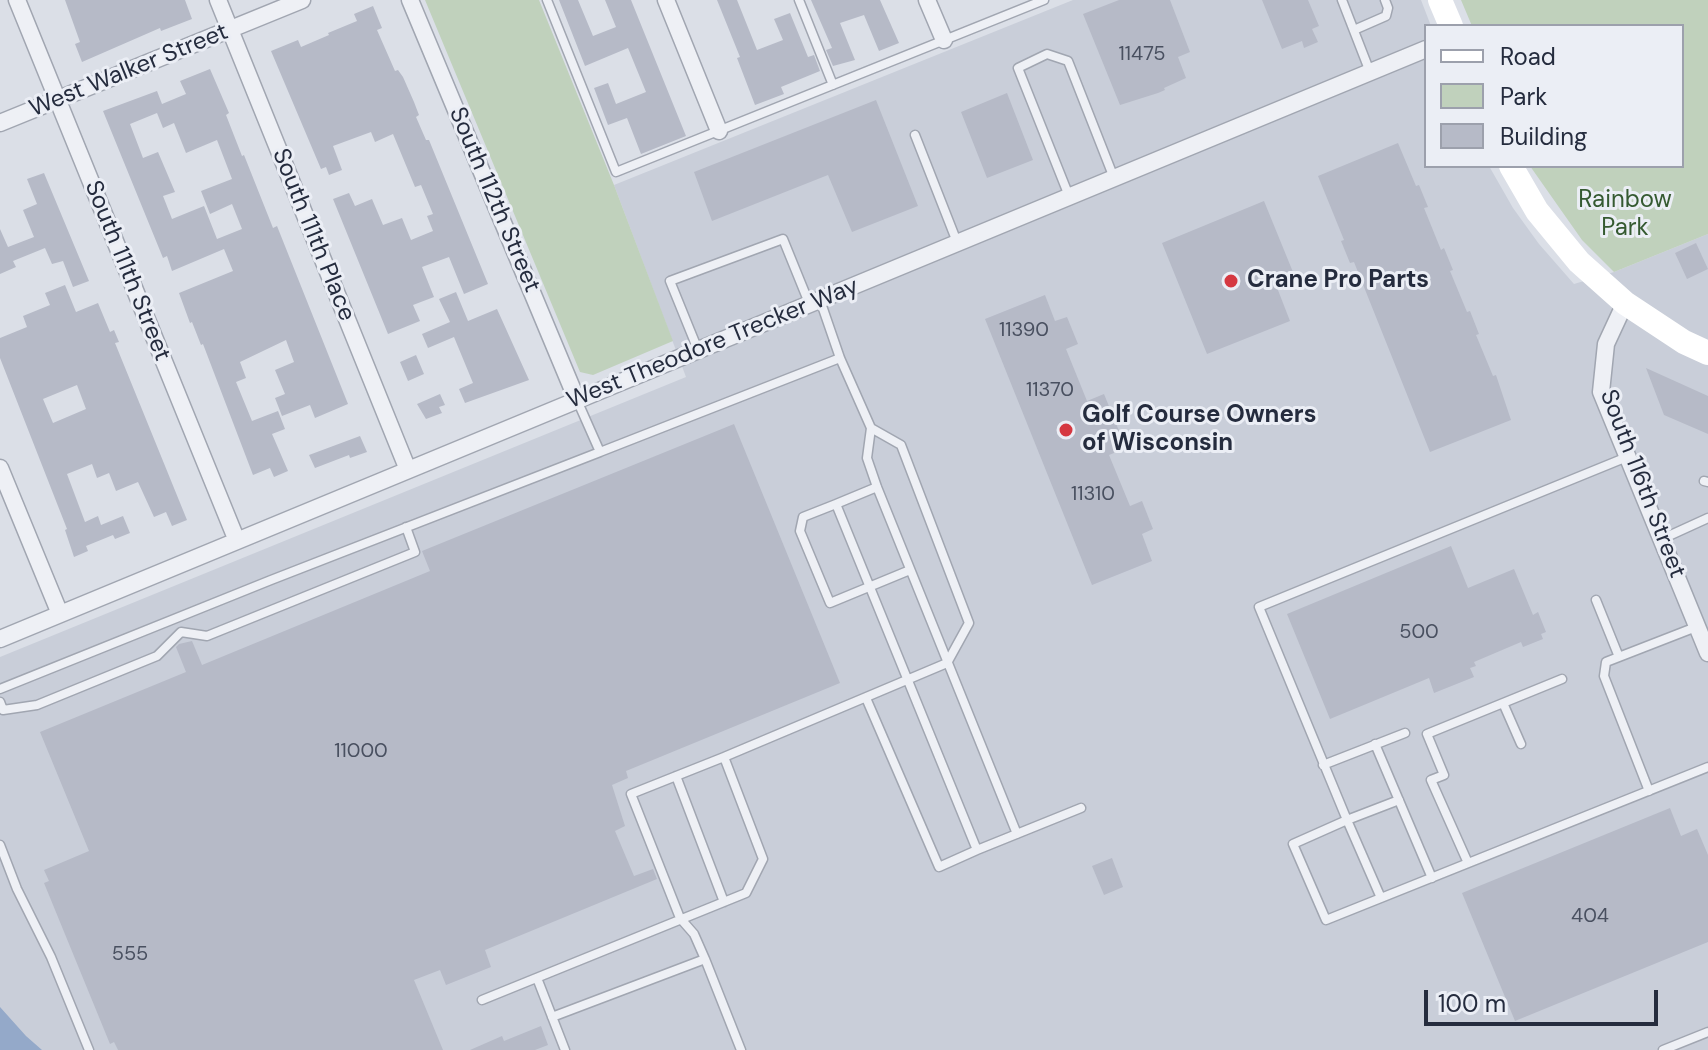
<!DOCTYPE html>
<html>
<head>
<meta charset="utf-8">
<style>
	body { margin:0 }
	#map { position:relative; width:1708px; height:1050px; overflow:hidden; background:#dbdfe7; font-family:"DM Sans",sans-serif }
	canvas { display:block }
	.legend { position:absolute; left:1424px; top:24px; width:260px; height:144px; box-sizing:border-box; background:#ebeef5; border:2px solid #9ca0ac; margin:0; padding:10px 14px; list-style:none; font-size:24px; color:#252c3e }
	.legend li { display:flex; align-items:center; gap:16px; height:40px }
	.legend b { width:40px; border:2px solid #9ca0ac }
	.scale { position:absolute; left:1424px; top:990px; width:234px; height:36px; box-sizing:border-box; border:4px solid #252c3e; border-top:0; padding-left:10px; font-size:24px; line-height:28px; white-space:nowrap; color:#252c3e; -webkit-text-stroke:6px #ebeef5; paint-order:stroke }
</style>
</head>
<body>
<div id="map">
<canvas width="1708" height="1050"></canvas>
<ul class="legend">
<li><b style="height:10px;background:#fff"></b>Road</li>
<li><b style="height:22px;background:#c0d1bc"></b>Park</li>
<li><b style="height:22px;background:#b6bac7"></b>Building</li>
</ul>
<div class="scale">100 m</div>
</div>
<script>
const ctx = document.querySelector('canvas').getContext('2d');
ctx.lineJoin = 'round';
function paint(path, color) { ctx.fillStyle = color; ctx.fill(path, 'evenodd'); }
const poly = rows => new Path2D(rows.map(r => 'M' + r).join(''));
function stroke(path, color, width, dash) { ctx.strokeStyle = color; ctx.lineWidth = width; ctx.lineCap = dash ? 'butt' : 'round'; ctx.setLineDash(dash || []); ctx.stroke(path); }
function write(font, color, halo, rows, align = 'center') {
  ctx.font = font + ' "DM Sans",sans-serif'; ctx.lineWidth = 6; ctx.setLineDash([]); ctx.textBaseline = 'middle'; ctx.strokeStyle = halo; ctx.fillStyle = color; for (const [text, x, y, turn = 0] of rows) {
    ctx.save(); ctx.translate(x, y); ctx.rotate((+turn || 0) * Math.PI / 180); ctx.textAlign = isNaN(turn) ? turn : align; if (halo) ctx.strokeText(text, 0, 0); ctx.fillText(text, 0, 0); ctx.restore();
  }
}
paint(poly([
	[1073,0,1421,0,1431,26,1426,26,1426,166,1489,166,1513,208,1539,244,1574,284,1614,272,1708,234,1708,1050,0,1050,0,657,686,377,614,185]
]), '#c9ced9');
paint(poly([
	[425,0,539,0,614,185,673,341,593,375,580,372],
	[1461,0,1708,0,1708,234,1614,272,1582,240,1530,166,1682,166,1682,26,1472,26]
]), '#c0d1bc');
paint(poly([
	[0,1007,26,1036,42,1050,0,1050]
]), '#94a9c9');
paint(poly([
	[65,0,185,0,192,19,161,31,160,28,82,62,75,44,80,42],
	[559,0,578,0,593,36,616,27,605,0,631,0,686,136,641,154,627,118,608,125,594,88,608,83,616,104,646,92,628,48,585,66],
	[717,0,737,0,757,50,783,40,774,19,790,13,808,57,814,55,820,71,781,87,784,94,755,105,737,58,740,57],
	[811,0,880,0,899,43,879,51,864,15,840,23,855,60,833,66,826,50,832,48],
	[1119,0,1170,0,1190,52,1178,57,1186,78,1164,88,1165,90,1158,93,1120,105,1083,14],
	[1262,0,1308,0,1319,26,1312,29,1318,42,1304,48,1302,41,1282,49],
	[373,6,382,28,377,30,395,71,398,70,403,77,414,102,419,115,416,117,426,140,429,140,488,284,464,294,449,257,422,267,434,297,413,305,420,321,388,334,333,199,349,193,355,206,372,199,383,225,402,218,411,240,433,231,427,216,433,214,421,185,415,187,393,134,375,142,371,132,333,146,342,170,329,175,326,167,321,169,271,51,298,40,301,47,329,35,328,33,357,21,354,14],
	[210,69,229,113,226,115,242,156,244,155,273,228,277,226,348,404,315,418,310,405,282,416,275,398,285,394,275,370,294,362,286,340,240,362,246,378,236,382,252,421,278,411,285,429,272,434,288,471,274,477,270,468,253,475,203,344,201,345,192,322,190,323,179,293,233,271,224,249,172,271,167,256,163,258,103,111,157,91,162,104,186,94,180,81],
	[157,113,163,128,174,123,186,153,217,140,232,179,201,191,210,214,232,204,242,229,217,239,204,206,172,219,163,196,175,192,158,152,143,158,130,124],
	[1007,93,1033,160,987,178,961,112],
	[876,100,918,206,852,232,828,175,712,221,694,172],
	[1398,143,1416,186,1419,185,1428,207,1424,208,1441,250,1444,248,1453,270,1450,271,1467,312,1470,311,1479,334,1476,335,1493,376,1496,375,1511,420,1430,452,1354,262,1350,263,1341,241,1344,240,1318,176],
	[44,173,89,281,73,287,63,261,52,264,45,248,13,261,16,267,0,274,0,229,8,247,34,237,23,210,37,204,27,179],
	[1264,201,1295,277,1276,285,1290,321,1207,354,1162,243],
	[1696,243,1708,269,1687,279,1675,253],
	[65,285,76,312,98,303,110,332,114,330,119,342,115,343,187,520,172,526,166,512,154,517,138,482,116,491,109,473,97,478,92,464,67,474,85,522,98,516,101,525,123,516,130,533,115,539,113,535,86,546,88,551,74,557,65,530,67,529,0,358,0,338,27,327,23,316,50,305,45,293],
	[77,385,86,409,53,423,43,399],
	[456,292,468,321,497,309,529,380,465,403,459,389,473,383,454,337,428,348,422,334,450,322,439,299],
	[1045,295,1055,321,1067,317,1078,344,1066,349,1087,401,1104,394,1126,448,1109,455,1130,506,1142,501,1153,529,1142,534,1152,561,1092,585,985,319],
	[416,355,424,374,408,381,400,362],
	[1646,368,1708,396,1708,434,1664,415],
	[440,394,445,405,439,407,442,413,426,419,417,404],
	[734,424,840,683,626,771,628,778,612,785,625,826,615,831,634,876,653,869,657,879,485,950,491,967,446,985,440,970,414,980,443,1050,118,1050,114,1042,110,1044,44,883,49,881,44,870,89,851,40,732,186,672,176,647,179,644,192,641,202,665,430,571,422,551],
	[360,436,367,452,350,458,349,455,315,468,309,455],
	[1451,546,1468,588,1514,569,1533,615,1538,612,1546,632,1541,634,1543,639,1523,647,1521,642,1474,662,1476,666,1470,668,1474,677,1434,693,1429,678,1330,719,1287,614],
	[1670,808,1681,836,1697,829,1708,855,1708,942,1515,1021,1462,893],
	[1112,858,1123,887,1104,895,1092,866],
	[541,1026,548,1045,535,1050,470,1050,502,1036,504,1041]
]), '#b6bac7');
const lane = poly([
	[547,0,616,172,1044,0],
	[799,0,833,85],
	[1342,0,1370,72],
	[1354,30,1386,16,1388,8,1385,0],
	[915,135,957,242],
	[1069,196,1018,68,1047,54,1068,61,1114,178],
	[820,300,840,358,871,428,867,458,877,487,1017,834],
	[698,350,670,281,783,239,809,303],
	[577,400,600,452,840,358],
	[1627,457,1259,607,1347,820,1293,844,1326,920,1708,767],
	[1704,481,1708,482],
	[877,487,836,504,977,850,1081,808],
	[836,504,803,517,800,531,830,603,910,570],
	[1662,539,1708,518],
	[1596,600,1619,657],
	[0,689,271,580,600,452],
	[866,698,939,867,977,850],
	[0,702,3,710,37,705,157,656,181,632,207,636,415,552,406,527],
	[1503,703,1521,744],
	[1375,744,1432,878],
	[1323,765,1405,733],
	[676,776,724,902],
	[1649,791,1604,676,1606,662,1696,627],
	[0,845,17,889,51,957,89,1050],
	[1468,863,1431,780,1444,775,1427,734,1562,679],
	[1381,898,1347,820,1399,800],
	[705,959,694,934,680,918,631,794,724,757],
	[537,978,565,1050],
	[482,1000,746,893,763,859,724,757,947,663,969,623,901,445,871,428],
	[552,1017,705,959,741,1050],
	[1663,1050,1708,1032]
]);
const street = poly([
	[17,0,237,541],
	[218,0,408,470],
	[410,0,577,400],
	[666,0,719,131],
	[927,0,944,40],
	[0,123,302,0],
	[1625,303,1606,344,1601,392,1708,653],
	[0,468,60,614],
	[0,639,1426,49]
]);
stroke(lane, '#a1a6b1', 11);
stroke(street, '#a1a6b1', 19);
stroke(lane, '#eef0f5', 8);
stroke(street, '#eef0f5', 16);
stroke(poly([
	[1440,0,1451,26],
	[1511,166,1537,211,1579,262,1625,303,1684,342,1708,353]
]), '#fff', 24);
for (const [x, y, r, color] of [
	[1231,281,8,"#d53841"],
	[1066,430,8,"#d53841"]
]) { const dot = new Path2D(); dot.arc(x, y, r, 0, 2 * Math.PI); ctx.fillStyle = color; ctx.fill(dot); stroke(dot, '#ebeef5', 3); }
write('20px', '#495060', null, [
	["11475",1142,55],
	["11390",1024,331],
	["11370",1050,391],
	["11310",1093,495],
	["500",1419,633],
	["11000",361,752],
	["404",1590,917],
	["555",130,955]
]);
write('24px', '#252c3e', '#ebeef5', [
	["West Walker Street",129,71,-22],
	["South 112th Street",494,200,67],
	["South 111th Place",313,235,68],
	["South 111th Street",127,271,68],
	["West Theodore Trecker Way",713,344,-22],
	["South 116th Street",1642,484,69]
]);
write('24px', '#355a31', '#ebeef5', [
	["Rainbow",1625,201],
	["Park",1625,229]
]);
write('bold 24px', '#252c3e', '#ebeef5', [
	["Crane Pro Parts",1247,281],
	["Golf Course Owners",1082,416],
	["of Wisconsin",1082,444]
], 'left');
</script>
</body>
</html>
